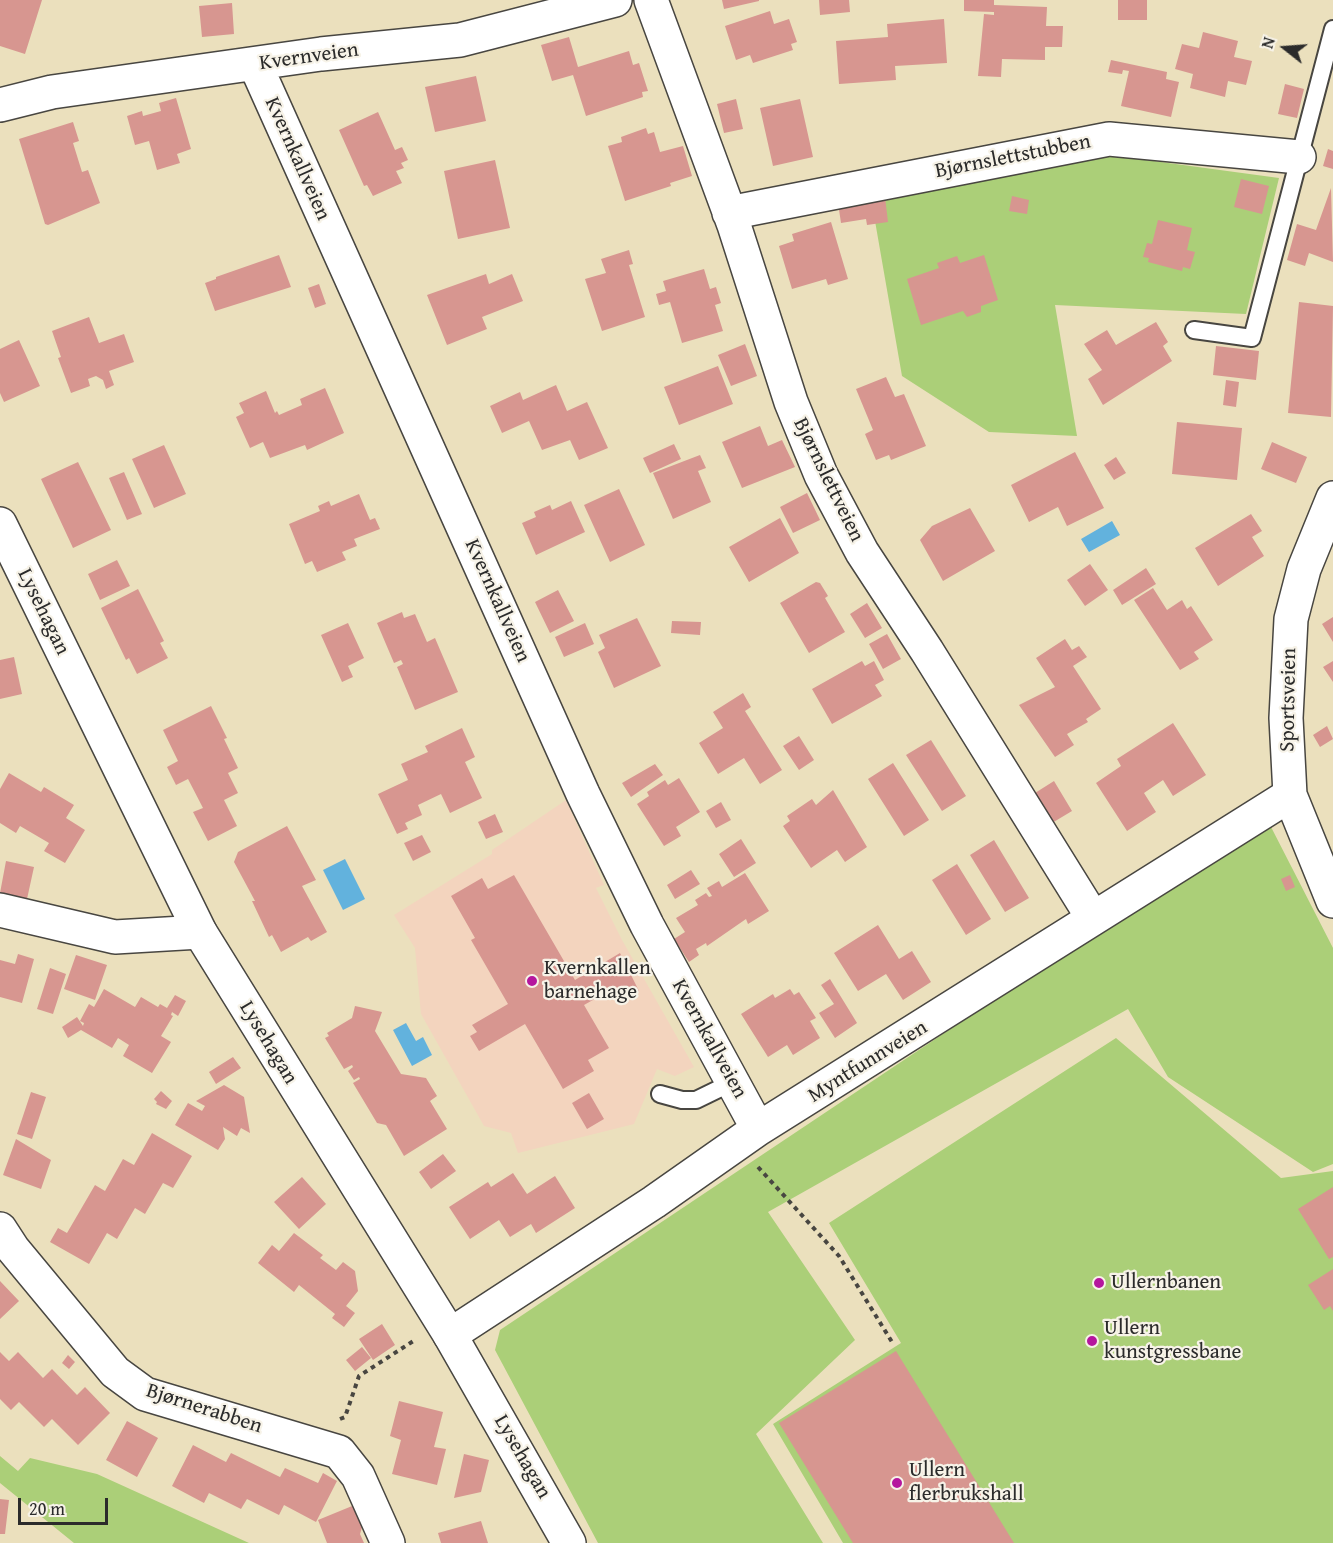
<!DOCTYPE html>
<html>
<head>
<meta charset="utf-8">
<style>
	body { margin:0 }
	#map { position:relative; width:1333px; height:1543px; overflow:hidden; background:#ebe0bd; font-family:"Gentium Book Plus",serif }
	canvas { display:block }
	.north { position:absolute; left:1255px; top:18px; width:60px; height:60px; -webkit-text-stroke:4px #f7f3e8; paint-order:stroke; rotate:287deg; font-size:16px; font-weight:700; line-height:24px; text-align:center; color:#2b2b2b }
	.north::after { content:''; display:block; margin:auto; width:21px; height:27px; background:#2b2b2b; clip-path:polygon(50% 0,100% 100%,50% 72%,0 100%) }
	.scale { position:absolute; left:18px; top:1498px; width:90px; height:27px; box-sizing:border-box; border:3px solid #2b2b2b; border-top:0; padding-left:8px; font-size:18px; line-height:21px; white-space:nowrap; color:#2b2b2b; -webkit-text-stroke:4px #f7f3e8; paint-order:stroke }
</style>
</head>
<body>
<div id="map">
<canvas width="1333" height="1543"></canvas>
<div class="north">N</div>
<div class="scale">20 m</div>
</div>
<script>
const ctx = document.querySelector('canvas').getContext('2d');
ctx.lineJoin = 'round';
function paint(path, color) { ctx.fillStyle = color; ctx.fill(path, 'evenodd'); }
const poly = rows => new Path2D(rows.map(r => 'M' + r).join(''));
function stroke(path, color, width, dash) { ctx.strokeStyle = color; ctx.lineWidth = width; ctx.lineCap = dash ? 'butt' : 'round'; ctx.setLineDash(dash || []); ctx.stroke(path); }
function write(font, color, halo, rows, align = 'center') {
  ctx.font = font + ' "Gentium Book Plus",serif'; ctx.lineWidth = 4.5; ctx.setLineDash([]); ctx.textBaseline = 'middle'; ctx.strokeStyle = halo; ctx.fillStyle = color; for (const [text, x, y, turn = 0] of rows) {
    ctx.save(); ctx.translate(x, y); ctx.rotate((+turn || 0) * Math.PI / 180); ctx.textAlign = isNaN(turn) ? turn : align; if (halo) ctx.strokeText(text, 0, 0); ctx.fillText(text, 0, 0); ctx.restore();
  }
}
paint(poly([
	[566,800,604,885,596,888,622,940,694,1067,675,1076,657,1069,634,1124,518,1153,511,1133,484,1126,421,1014,415,948,394,915,492,854,492,850]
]), '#f3d4be');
paint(poly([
	[1109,155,1279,178,1246,314,1055,305,1077,436,989,432,902,376,871,198],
	[1270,825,1333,948,1333,1164,1313,1172,1168,1077,1128,1009,768,1212,855,1340,756,1434,823,1543,598,1543,495,1350,500,1330,1073,947],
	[1116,1038,1281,1178,1333,1171,1333,1543,843,1543,773,1424,901,1343,829,1223],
	[0,1456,18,1471,30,1458,97,1474,249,1543,74,1543,0,1483]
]), '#abcf78');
paint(poly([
	[1112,521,1120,535,1089,552,1081,539],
	[345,859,365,899,343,910,323,870],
	[406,1023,416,1041,423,1037,432,1055,412,1066,393,1030]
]), '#62b2dd');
paint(poly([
	[0,0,42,0,25,54,0,46],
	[722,0,759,0,759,1,724,9],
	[819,0,849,0,850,12,820,15],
	[964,0,994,0,994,5,1047,7,1046,26,1063,26,1062,47,1045,47,1045,60,1002,59,1001,77,978,76,984,14,994,15,994,12,964,11],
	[1118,0,1147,0,1147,20,1118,20],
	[232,3,234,34,202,37,199,6],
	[770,11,774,24,789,19,797,42,791,44,793,50,753,63,750,55,736,60,725,26],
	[944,19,947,63,895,66,896,80,839,84,836,41,888,37,887,24],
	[1203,32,1238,41,1234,57,1252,61,1246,85,1228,81,1225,97,1190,88,1193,74,1175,69,1182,44,1199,48],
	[569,37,578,67,629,51,633,65,639,63,648,91,642,92,643,97,586,116,573,75,552,81,541,45],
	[1111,60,1167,72,1166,79,1179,82,1171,117,1121,106,1129,71,1123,70,1122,74,1108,72],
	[476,76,486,121,435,132,425,87],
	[1285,84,1304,89,1297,118,1278,114],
	[176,98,191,149,177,154,180,163,157,170,149,141,135,145,127,116,142,111,143,116,161,111,159,103],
	[736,99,743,129,724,133,717,104],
	[800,99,813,157,773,166,760,108],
	[378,112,395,150,402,147,408,160,401,163,404,168,396,171,402,183,373,196,367,185,364,186,339,130],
	[73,122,79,141,73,143,82,172,88,170,100,203,48,225,45,224,19,139],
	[646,128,648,134,654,132,660,152,683,146,692,176,670,183,671,186,625,201,608,146,622,142,621,137],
	[1328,149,1333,151,1333,169,1323,166],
	[495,160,510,228,458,239,444,171],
	[1241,179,1269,186,1262,214,1234,207],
	[1331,188,1333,262,1309,253,1305,266,1287,260,1297,224,1316,230],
	[1012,196,1029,200,1027,214,1009,211],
	[885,197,888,222,867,225,866,219,841,223,838,203],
	[1158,220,1192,228,1187,250,1195,252,1190,269,1183,267,1182,271,1148,262,1149,258,1143,257,1147,243,1152,244],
	[831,222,848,279,828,285,826,279,792,289,779,246,794,241,792,234],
	[629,250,633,264,629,265,645,317,602,331,585,279,606,273,601,259],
	[279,255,291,287,215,311,205,283,216,279,216,277],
	[984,255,998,300,981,306,981,312,967,317,963,311,921,325,907,279,939,268,937,263,957,256,960,263],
	[704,269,710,289,716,287,721,303,715,305,723,331,682,343,670,302,659,305,656,294,666,291,663,281],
	[486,274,489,284,512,274,523,301,482,317,487,329,447,345,427,295],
	[319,284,326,304,315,308,308,288],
	[1299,302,1333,306,1331,417,1288,413],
	[89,317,99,343,124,334,134,362,109,371,114,385,106,389,103,380,96,376,88,379,90,386,71,393,58,358,61,357,52,331],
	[1156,322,1168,342,1163,346,1172,361,1103,405,1088,379,1102,370,1084,344,1107,330,1116,345],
	[19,340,40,386,4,402,0,393,0,349],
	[745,344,757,376,731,386,718,355],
	[1216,346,1259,351,1256,380,1213,375],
	[718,366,733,404,679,425,664,387],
	[886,377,895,397,904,394,926,446,891,460,889,455,876,460,865,434,873,430,856,389],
	[1226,380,1239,382,1236,407,1223,405],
	[556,385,567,411,587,402,608,448,579,460,570,440,542,450,529,421,502,433,490,406,520,392,523,400],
	[325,388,344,433,307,450,305,445,270,458,263,442,250,448,236,417,244,413,239,403,266,391,275,413,277,411,279,415,302,405,300,399],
	[1177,422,1242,428,1237,480,1172,474],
	[760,426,768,446,782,440,795,467,742,488,722,442],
	[1272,442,1307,457,1296,483,1261,469],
	[674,444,681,459,650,473,643,458],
	[164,445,186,494,154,508,132,459],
	[1075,452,1104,508,1067,526,1058,507,1029,522,1011,485],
	[700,455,706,468,698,471,711,502,673,519,653,473],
	[1116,457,1126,473,1114,480,1104,465],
	[78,462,111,530,73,548,41,479],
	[124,472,142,514,127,520,109,478],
	[619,489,645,545,610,562,584,505],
	[807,493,820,520,793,533,780,507],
	[359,494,370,520,375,518,380,529,354,539,357,546,342,552,346,560,317,572,312,561,305,564,289,524,320,511,318,506,329,501,331,506],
	[571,501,585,532,536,555,522,523,536,517,534,512,550,505,552,510],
	[970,508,995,551,943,581,920,540,932,526],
	[1251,514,1262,531,1252,537,1264,556,1218,586,1195,548],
	[780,518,799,553,749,582,729,547],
	[117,560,130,586,100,600,88,574],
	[1090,564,1108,590,1085,606,1067,580],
	[1146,568,1156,584,1122,605,1113,590],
	[816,582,820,583,828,596,825,598,845,632,809,653,780,603],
	[1153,588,1167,610,1182,600,1187,609,1191,606,1213,640,1194,652,1199,659,1180,670,1134,600],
	[138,589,164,641,160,643,168,658,137,674,129,658,126,660,101,608],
	[558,590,574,621,550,633,535,602],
	[867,603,882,628,865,638,850,614],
	[402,612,404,618,415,614,427,642,435,638,458,692,415,710,397,667,403,664,401,660,394,663,377,623],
	[1333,617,1333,642,1322,624],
	[637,618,661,666,614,688,598,652,605,648,599,635],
	[672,621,701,622,700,635,671,633],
	[348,623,364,658,348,666,353,677,342,682,321,635],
	[585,623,594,644,564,657,555,637],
	[887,634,901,659,883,669,869,644],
	[1065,639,1072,650,1079,646,1087,657,1073,666,1101,709,1086,719,1088,722,1067,734,1074,745,1055,757,1019,705,1055,687,1036,658],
	[14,657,22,694,0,699,0,660],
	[862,661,865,666,874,661,884,680,875,685,882,696,832,724,812,689],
	[1333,661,1333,682,1323,667],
	[743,693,751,707,745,711,782,770,760,784,744,758,718,774,699,743,723,728,713,712],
	[211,706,227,738,224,739,238,768,228,773,238,793,224,800,237,826,208,841,193,812,203,808,188,779,176,785,167,767,178,761,163,730],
	[1173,723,1206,775,1173,796,1163,780,1144,793,1156,812,1127,831,1096,783,1121,766,1117,759],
	[1327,726,1333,739,1320,747,1313,735],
	[462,728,475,757,465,762,482,798,450,813,441,794,418,805,422,815,405,823,408,829,397,834,378,794,408,780,401,764,428,752,425,746],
	[799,736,814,760,799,770,783,746],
	[931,740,966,796,942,811,906,755],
	[893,763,929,820,904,836,868,779],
	[655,764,663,775,631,797,622,783],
	[9,773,41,792,44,787,74,805,66,818,85,830,65,863,44,851,49,843,20,826,16,833,0,823,0,789],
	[679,778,700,812,676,827,681,836,664,846,637,804,649,796,647,792,665,780,668,785],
	[1054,781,1072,811,1052,823,1035,793],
	[833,790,867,847,845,862,837,850,811,868,783,826,790,821,787,816,812,799,816,805],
	[721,802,731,820,716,828,706,811],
	[495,814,503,832,486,839,478,822],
	[287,826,316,880,302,886,327,932,311,941,308,937,281,952,272,935,269,937,252,901,255,901,234,862,238,852],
	[422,835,431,852,413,861,404,843],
	[741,839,756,863,734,877,719,854],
	[994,840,1029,898,1005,912,970,855],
	[6,861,34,867,27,899,0,893],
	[957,864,991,919,966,935,932,880],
	[691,870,700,884,675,899,667,885],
	[745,873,769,911,748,924,746,919,707,946,706,943,696,949,699,955,689,962,674,939,685,932,676,918,698,905,695,900,706,893,709,897,712,896,707,888,719,881,722,887],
	[514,875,575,980,620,953,639,991,623,1000,616,987,584,1005,609,1048,588,1060,594,1071,563,1089,525,1024,479,1051,470,1036,477,1032,472,1025,508,1004,471,940,475,938,451,896,482,878,488,889],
	[1290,875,1295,887,1286,891,1281,879],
	[878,925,899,959,912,951,931,982,903,1000,886,974,858,991,834,953],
	[18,954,34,959,22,1003,0,997,0,960,15,964],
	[76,955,107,965,95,1000,64,989],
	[50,968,66,974,53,1014,37,1009],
	[830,979,857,1023,835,1038,819,1013,834,1004,821,985],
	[104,989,135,1007,141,997,158,1007,160,1004,167,1008,175,995,186,1001,178,1016,172,1012,171,1015,173,1016,161,1036,171,1042,152,1073,123,1056,129,1045,118,1038,112,1048,81,1030,68,1038,62,1027,77,1017,83,1026,84,1023,80,1021,89,1004,94,1007],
	[790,989,794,995,799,992,816,1018,810,1021,820,1038,793,1055,787,1045,768,1057,741,1014,773,994,775,998],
	[355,1006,382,1012,375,1031,401,1074,426,1078,437,1096,430,1101,447,1129,404,1156,386,1125,377,1123,353,1083,360,1079,359,1077,354,1080,348,1071,353,1067,352,1065,344,1069,325,1038,329,1036,327,1033,352,1018],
	[233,1057,241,1068,216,1084,209,1072],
	[224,1085,244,1097,250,1133,241,1128,237,1136,223,1127,225,1139,218,1150,175,1125,188,1103,202,1111,205,1106,196,1101],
	[161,1091,172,1101,166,1109,156,1104,157,1102,154,1099],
	[31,1092,46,1097,32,1139,17,1134],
	[589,1093,604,1119,587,1129,572,1103],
	[152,1133,192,1156,173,1188,163,1183,145,1214,135,1208,117,1239,107,1233,89,1264,50,1242,58,1228,67,1233,95,1185,105,1191,123,1159,134,1165],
	[16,1139,51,1160,41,1189,3,1175],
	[443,1154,456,1171,431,1189,419,1172],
	[513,1173,527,1194,555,1176,575,1208,536,1233,531,1224,510,1237,499,1220,470,1239,449,1207,488,1182,491,1187],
	[302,1177,326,1204,299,1229,274,1202],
	[1333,1187,1333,1257,1329,1259,1298,1209],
	[294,1233,323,1255,320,1258,336,1270,343,1262,355,1271,358,1291,346,1306,355,1313,344,1327,332,1318,335,1314,299,1285,294,1292,258,1263,272,1245,279,1251],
	[1333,1269,1333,1311,1330,1306,1324,1310,1308,1285],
	[0,1281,19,1301,0,1319],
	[382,1324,395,1345,373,1360,359,1339],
	[362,1347,371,1358,355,1371,346,1360],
	[896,1351,1014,1543,853,1543,779,1423],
	[0,1352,9,1361,18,1352,43,1378,52,1369,77,1395,85,1387,110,1413,78,1445,52,1419,44,1427,19,1402,11,1410,0,1399],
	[68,1355,75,1362,69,1369,62,1363],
	[399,1401,443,1412,434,1447,446,1449,437,1485,392,1474,401,1440,390,1436],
	[127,1421,158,1438,137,1477,106,1460],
	[193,1445,226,1462,231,1453,280,1477,285,1468,318,1483,323,1473,337,1481,316,1522,284,1505,279,1515,247,1499,241,1509,209,1493,204,1503,172,1486],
	[464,1454,489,1460,481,1492,454,1498],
	[0,1499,9,1500,5,1534,0,1534],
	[357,1504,364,1521,360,1534,364,1543,327,1543,318,1520],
	[481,1521,488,1543,441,1543,438,1533]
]), '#d79690');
const service = poly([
	[1194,330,1252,338,1333,29],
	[660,1094,682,1100,696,1100,733,1082]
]);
const minor = poly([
	[651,0,734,225,791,402,821,475,862,552,927,651,1093,918],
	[255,64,583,794,647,925,758,1129],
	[0,105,52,92,321,54,460,40,615,0],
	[729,213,1109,139,1299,157],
	[1333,498,1304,569,1291,619,1286,718,1290,795,1333,901],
	[0,910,115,937,200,932],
	[0,1229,13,1249,115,1372,145,1394,339,1452,358,1476,388,1543],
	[450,1335,654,1202,758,1129,1290,795]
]);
const tertiary = poly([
	[0,524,200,932,450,1335,569,1543]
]);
stroke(service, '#484641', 20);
stroke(minor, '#484641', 36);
stroke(tertiary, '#484641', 36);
stroke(poly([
	[758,1167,839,1256,892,1342],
	[340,1419,345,1417,359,1376,415,1340]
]), '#484641', 4, [4.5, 4.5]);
stroke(service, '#fff', 16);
stroke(minor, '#fff', 33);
stroke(tertiary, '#fff', 33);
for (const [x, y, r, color] of [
	[532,981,6,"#b5179e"],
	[1099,1283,6,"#b5179e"],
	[1092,1341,6,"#b5179e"],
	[897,1483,6,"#b5179e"]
]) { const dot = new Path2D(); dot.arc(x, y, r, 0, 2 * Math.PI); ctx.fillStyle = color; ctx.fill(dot); stroke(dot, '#f7f3e8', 2); }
write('21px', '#2b2b2b', '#f7f3e8', [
	["Kvernveien",309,57,-8],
	["Bjørnslettstubben",1013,157,-11],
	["Kvernkallveien",297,159,66],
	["Bjørnslettveien",828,480,64],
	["Kvernkallveien",497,601,66],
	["Lysehagan",43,612,64],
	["Sportsveien",1289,700,-89],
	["Kvernkallveien",709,1039,61],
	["Lysehagan",268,1043,59],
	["Myntfunnveien",868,1062,-32],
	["Bjørnerabben",204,1409,18],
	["Lysehagan",522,1457,60]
]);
write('21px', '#2b2b2b', '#f7f3e8', [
	["Kvernkallen",544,969],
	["barnehage",544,993],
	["Ullernbanen",1111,1283],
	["Ullern",1104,1329],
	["kunstgressbane",1104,1353],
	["Ullern",909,1471],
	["flerbrukshall",909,1495]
], 'left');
</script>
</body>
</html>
